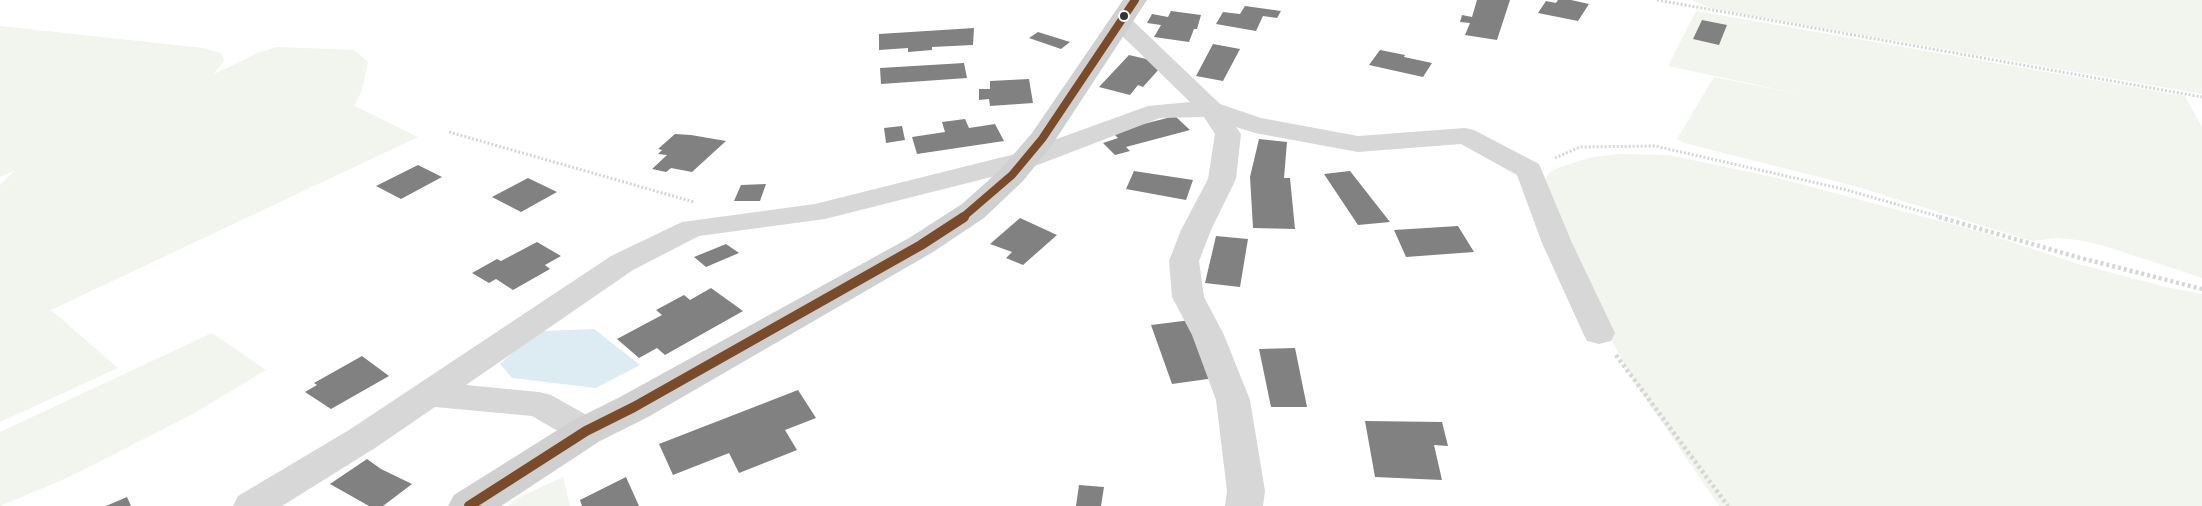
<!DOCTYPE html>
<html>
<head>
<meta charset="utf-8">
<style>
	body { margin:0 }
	canvas { display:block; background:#fff }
</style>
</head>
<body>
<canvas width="2202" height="506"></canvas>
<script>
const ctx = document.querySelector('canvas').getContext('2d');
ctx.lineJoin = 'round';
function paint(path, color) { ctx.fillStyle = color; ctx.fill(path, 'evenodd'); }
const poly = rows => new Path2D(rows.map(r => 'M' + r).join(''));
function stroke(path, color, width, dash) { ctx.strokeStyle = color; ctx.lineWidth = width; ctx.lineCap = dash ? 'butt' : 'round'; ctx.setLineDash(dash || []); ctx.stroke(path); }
paint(poly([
	[1691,0,2202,0,2202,94,1731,12,1707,7],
	[1696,11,2185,96,2202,127,2202,278,2102,245,2078,240,2057,238,2032,241,1854,186,1684,143,1677,139,1714,77,1809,96,1668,66],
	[0,26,203,48,221,53,224,60,214,74,260,52,277,47,354,50,368,62,362,89,355,106,418,137,51,310,118,368,0,422,0,185,14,171,0,177],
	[1619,154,1669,155,1778,178,1981,232,2082,265,2166,287,2202,294,2202,506,1719,506,1633,380,1572,266,1541,187,1549,173,1560,167,1593,157],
	[212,333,266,370,193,414,67,478,0,506,0,432],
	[563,477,570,506,508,506,518,498]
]), '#f1f5ed');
paint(poly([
	[594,329,640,365,596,388,512,378,500,364,526,341,543,331]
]), '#ddebf3');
paint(poly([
	[1477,0,1510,0,1497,40,1465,35,1470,23,1460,22,1462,15,1472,17],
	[1558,0,1571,0,1589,4,1578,21,1538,13,1546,1,1556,3],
	[1245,6,1281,11,1277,18,1263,16,1256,31,1216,24,1223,12,1240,14],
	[1171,11,1201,15,1197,29,1194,29,1189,42,1154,37,1161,25,1147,23,1152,14,1168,17],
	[1702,20,1727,25,1719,45,1693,39],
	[974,28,973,45,932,47,932,50,908,52,908,48,879,50,879,34],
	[1038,32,1070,42,1061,49,1029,38],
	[1213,44,1240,49,1223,81,1196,76],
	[1380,50,1405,55,1404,57,1432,63,1423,77,1369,65],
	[1129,55,1159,62,1160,68,1143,87,1138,85,1130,95,1099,87],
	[964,63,967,78,881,84,880,68],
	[1029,79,1033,103,990,106,989,99,979,100,979,89,990,89,990,81],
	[1175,116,1190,130,1126,147,1130,151,1115,155,1103,143,1118,138,1112,132],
	[965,119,969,128,995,124,1004,141,917,154,912,137,945,132,942,122],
	[902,126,905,140,886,143,884,128],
	[675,134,691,135,726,141,692,172,671,168,666,172,652,169,667,155,658,154,662,150,658,149],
	[1259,139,1287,142,1284,178,1290,178,1295,229,1253,228,1250,177],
	[418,165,442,177,401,199,376,186],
	[1134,171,1193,180,1186,200,1126,189],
	[1350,171,1390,222,1358,225,1324,174],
	[528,178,557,192,521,212,492,197],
	[766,184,760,201,734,201,741,185],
	[1020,218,1057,235,1023,265,1006,258,1012,252,990,244],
	[1458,226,1474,252,1406,257,1394,230],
	[1216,236,1248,239,1240,287,1205,283],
	[537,242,561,256,545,265,550,269,513,290,496,279,489,283,472,273,497,259,501,261],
	[726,244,739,253,706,267,694,257],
	[711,288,743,311,665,355,657,348,639,358,617,339,662,315,656,310,684,295,690,300],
	[1191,320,1215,378,1172,384,1151,325],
	[1295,348,1307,407,1271,407,1259,349],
	[362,356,389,376,331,409,305,392,317,385,314,383],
	[798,390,816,418,785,430,797,450,739,473,729,453,673,475,659,444],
	[1365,421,1442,422,1448,446,1434,445,1442,480,1375,477],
	[367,459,381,469,412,484,383,506,369,506,330,484],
	[626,477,639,506,582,506,580,500],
	[1079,485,1104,487,1101,506,1076,506],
	[127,497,131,506,106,506]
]), '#818181');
stroke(poly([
	[1657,0,2202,97],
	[449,132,694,202],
	[1555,158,1580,147,1655,146,1847,190,1944,218]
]), '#d6d6d6', 3, [2, 2]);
stroke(poly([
	[1939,217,2077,257,2202,289],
	[1616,355,1728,506]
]), '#d6d6d6', 4.5, [3, 3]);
paint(poly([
	[1122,16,1130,18,1220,104,1261,118,1358,136,1465,128,1474,130,1539,164,1572,243,1615,333,1611,341,1599,344,1587,341,1583,333,1542,243,1517,175,1461,144,1358,152,1255,133,1236,127,1241,134,1236,179,1211,230,1199,261,1204,297,1224,335,1250,400,1265,491,1263,506,1225,506,1227,491,1216,400,1192,335,1172,297,1169,261,1181,230,1208,179,1215,134,1204,117,1160,118,1035,166,825,219,699,236,633,270,466,385,539,392,551,395,599,422,604,431,599,440,586,444,573,440,532,416,435,407,375,448,282,506,233,506,238,496,349,430,611,256,682,222,815,204,1015,154,1148,106,1190,102,1114,28,1111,23,1114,18,1122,16]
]), '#d7d7d7');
paint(poly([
	[1123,0,1147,0,1052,145,1023,181,984,218,933,252,648,417,600,441,501,506,448,506,454,495,572,421,620,397,909,238,962,204,1001,169,1032,133,1123,0]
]), '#d0d0d0');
stroke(poly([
	[962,218,1012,175,1042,139,1135,0]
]), '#7a4b2a', 8);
stroke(poly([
	[469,506,586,431,634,407,921,245,964,217]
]), '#7a4b2a', 10);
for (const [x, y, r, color] of [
	[1124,16,5,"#333"]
]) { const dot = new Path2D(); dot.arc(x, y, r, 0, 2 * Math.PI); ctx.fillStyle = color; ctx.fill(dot); stroke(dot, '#fff', 2); }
</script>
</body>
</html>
